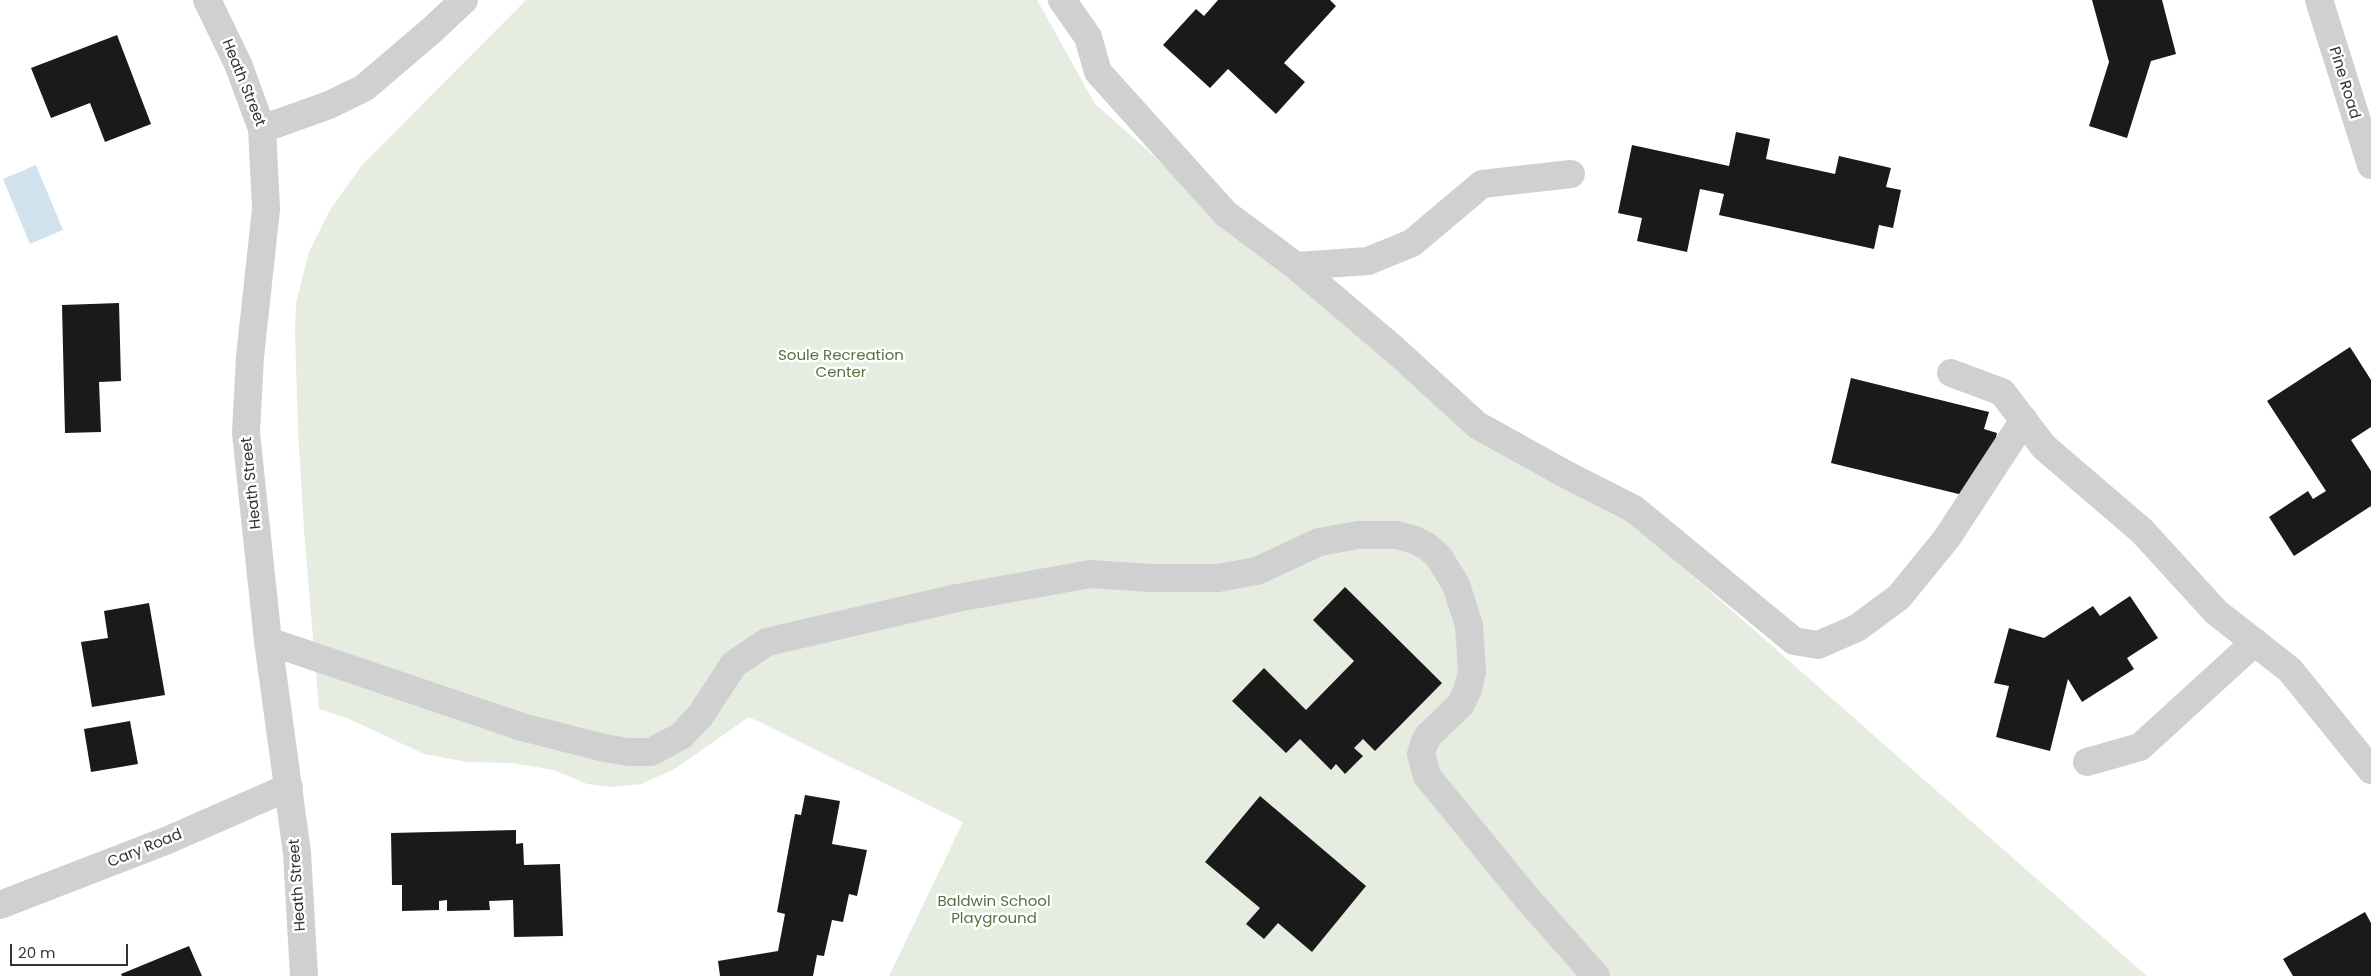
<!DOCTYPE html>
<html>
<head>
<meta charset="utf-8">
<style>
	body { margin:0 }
	#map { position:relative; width:2371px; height:976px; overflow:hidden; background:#fff; font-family:Poppins,sans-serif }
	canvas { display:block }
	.scale { position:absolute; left:10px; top:944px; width:118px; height:22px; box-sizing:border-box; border:2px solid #333; border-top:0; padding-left:6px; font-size:15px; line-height:18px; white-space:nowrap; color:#333; -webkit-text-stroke:4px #fff; paint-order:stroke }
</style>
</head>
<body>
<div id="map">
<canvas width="2371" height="976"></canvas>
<div class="scale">20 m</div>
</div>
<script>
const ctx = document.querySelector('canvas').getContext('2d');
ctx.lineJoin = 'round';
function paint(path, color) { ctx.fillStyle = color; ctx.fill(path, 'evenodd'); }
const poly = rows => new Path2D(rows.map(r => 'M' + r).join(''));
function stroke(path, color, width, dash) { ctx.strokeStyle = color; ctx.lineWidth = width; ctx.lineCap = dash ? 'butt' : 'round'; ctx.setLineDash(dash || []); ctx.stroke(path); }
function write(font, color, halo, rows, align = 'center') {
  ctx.font = font + ' Poppins,sans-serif'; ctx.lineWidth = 5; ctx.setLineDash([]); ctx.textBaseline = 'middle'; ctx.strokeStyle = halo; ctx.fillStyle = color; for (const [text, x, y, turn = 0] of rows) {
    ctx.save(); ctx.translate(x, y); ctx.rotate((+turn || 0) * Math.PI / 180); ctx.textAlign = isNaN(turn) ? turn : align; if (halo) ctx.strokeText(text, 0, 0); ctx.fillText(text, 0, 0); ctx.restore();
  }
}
paint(poly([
	[526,0,1037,0,1095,104,1466,431,1603,497,2147,976,889,976,963,822,749,717,673,770,641,784,611,787,587,784,554,770,512,763,467,762,424,754,347,718,319,709,304,530,298,430,295,332,296,303,309,252,330,210,362,165]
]), '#e6ecdf');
paint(poly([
	[36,165,63,230,30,244,3,179]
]), '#cfe2ee');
paint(poly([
	[1218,0,1330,0,1336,6,1284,63,1305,82,1276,114,1228,69,1210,88,1163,45,1196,9,1204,16],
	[2092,0,2162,0,2176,54,2151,61,2127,138,2089,126,2109,62],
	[117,35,151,124,105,142,90,103,51,118,31,68],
	[1736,132,1770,139,1766,159,1835,174,1839,156,1891,168,1886,187,1901,190,1893,228,1879,225,1874,249,1719,215,1724,194,1700,189,1687,252,1637,241,1642,218,1618,213,1632,145,1729,166],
	[119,303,121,381,99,382,101,432,65,433,62,305],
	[2350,347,2371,380,2371,427,2351,440,2371,471,2371,506,2294,556,2269,517,2308,491,2313,499,2326,491,2267,401],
	[1851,378,1989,412,1984,429,1997,433,1988,473,1971,497,1831,463],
	[1345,587,1442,683,1375,751,1363,739,1354,748,1363,756,1345,774,1336,764,1331,770,1300,739,1286,753,1232,701,1264,668,1306,710,1354,661,1313,620],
	[2130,596,2158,638,2127,658,2134,669,2082,702,2068,679,2050,751,1996,737,2009,686,1994,683,2009,628,2044,638,2093,606,2100,616],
	[149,603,165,695,92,707,81,642,108,638,104,611],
	[130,721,138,764,91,772,84,729],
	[805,795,840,801,832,844,867,850,857,896,849,894,843,922,832,920,824,956,817,955,813,976,720,976,718,961,778,951,785,914,777,912,795,814,801,815],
	[1260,796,1366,886,1312,952,1278,923,1264,939,1246,924,1260,908,1205,862],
	[516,830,516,844,523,843,524,865,560,864,563,936,514,937,513,900,489,901,490,910,447,911,447,900,439,901,439,910,402,911,402,885,392,885,391,833],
	[2365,912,2371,923,2371,976,2293,976,2283,959],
	[189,946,202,976,122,976,121,974]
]), '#1a1a1a');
stroke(poly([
	[207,0,238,64,262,129,266,209,250,357,246,433,268,641,297,853,304,976],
	[1062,0,1088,37,1098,72,1226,214,1296,266,1395,350,1477,425,1567,475,1634,509,1794,641,1818,645,1857,628,1899,597,1947,538,2024,420],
	[2319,0,2371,165],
	[262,129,329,105,364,88,432,30,464,0],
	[1296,266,1368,261,1412,243,1482,184,1571,174],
	[1951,373,2002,392,2044,447,2142,531,2216,612,2290,670,2371,770],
	[268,641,522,727,604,748,628,752,651,752,681,736,700,716,734,664,767,642,957,598,1090,574,1151,578,1218,578,1257,571,1319,542,1358,535,1397,535,1415,540,1428,547,1439,557,1456,585,1469,625,1472,671,1468,689,1461,704,1428,736,1424,744,1421,754,1427,776,1526,897,1596,976],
	[2087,762,2140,747,2255,642],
	[0,905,168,840,289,787]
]), '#d0d0d0', 28);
write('15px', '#333', '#fff', [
	["Heath Street",243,83,68],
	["Pine Road",2344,83,73],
	["Heath Street",252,483,-96],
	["Cary Road",145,849,-22],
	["Heath Street",298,885,-94]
]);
write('15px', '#56703f', '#fff', [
	["Soule Recreation",841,356],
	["Center",841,373],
	["Baldwin School",994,902],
	["Playground",994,919]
]);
</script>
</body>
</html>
